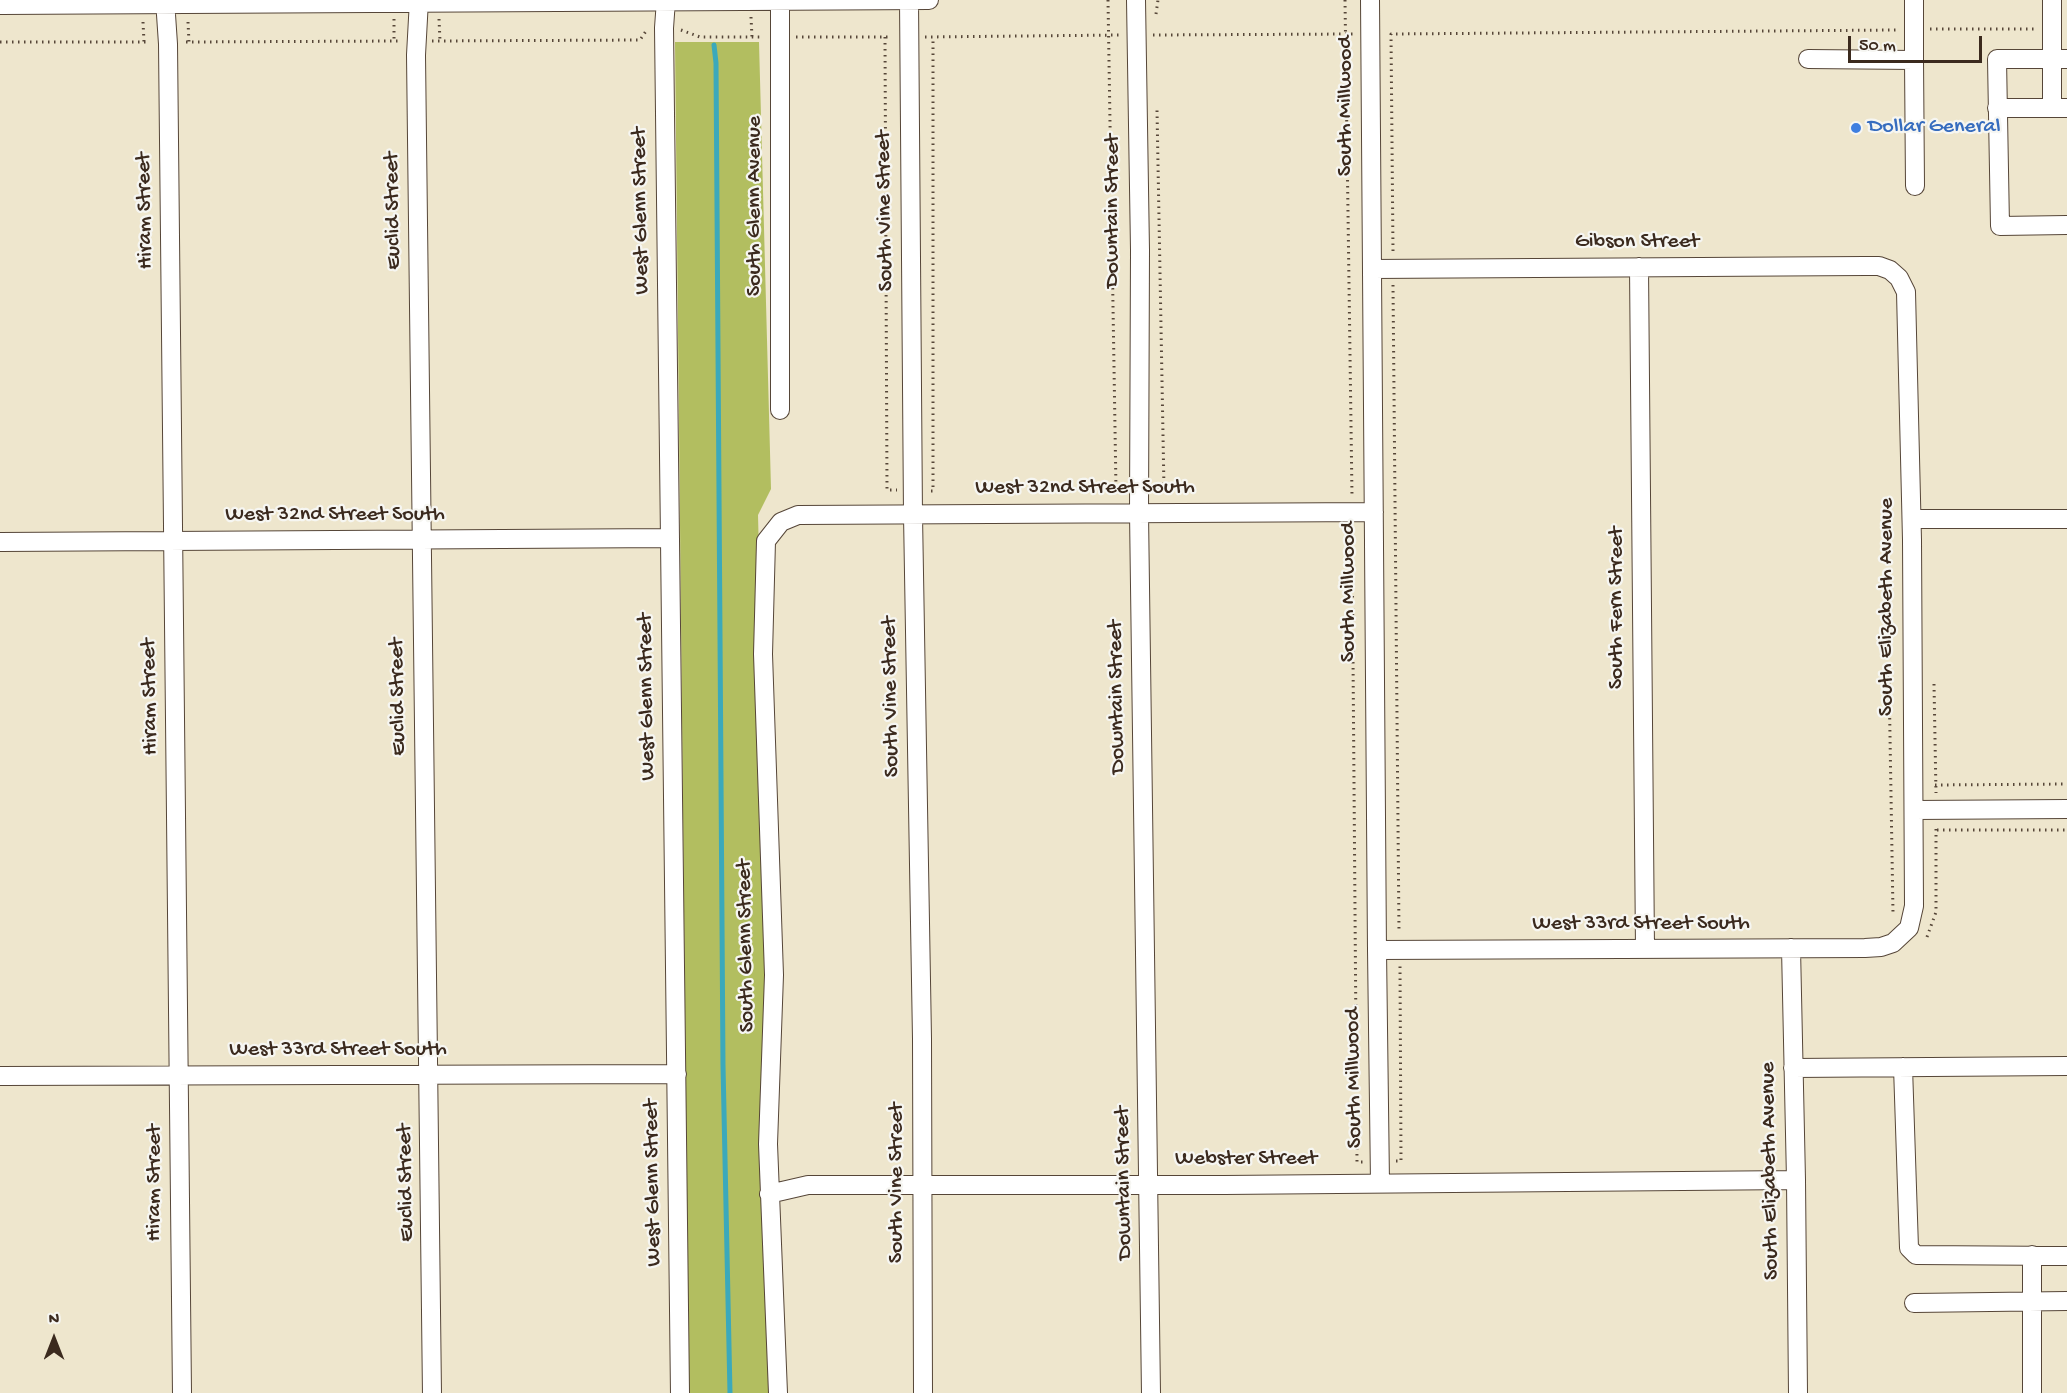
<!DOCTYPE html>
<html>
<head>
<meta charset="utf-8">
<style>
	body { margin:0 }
	#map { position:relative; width:2067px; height:1393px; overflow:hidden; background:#eee6cd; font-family:"Gochi Hand",sans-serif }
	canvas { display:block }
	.north { position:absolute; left:24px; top:1309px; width:60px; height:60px; -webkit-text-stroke:4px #f6f6f2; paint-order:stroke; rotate:0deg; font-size:16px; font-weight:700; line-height:24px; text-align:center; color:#3b2a1e }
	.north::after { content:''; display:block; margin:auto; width:21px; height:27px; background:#3b2a1e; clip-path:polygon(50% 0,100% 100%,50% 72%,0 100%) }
	.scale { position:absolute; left:1848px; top:36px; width:134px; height:27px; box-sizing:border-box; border:3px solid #3b2a1e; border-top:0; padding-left:8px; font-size:18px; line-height:21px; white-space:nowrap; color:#3b2a1e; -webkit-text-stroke:4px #f6f6f2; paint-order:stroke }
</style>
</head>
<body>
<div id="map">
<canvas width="2067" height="1393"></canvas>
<div class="north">N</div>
<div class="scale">50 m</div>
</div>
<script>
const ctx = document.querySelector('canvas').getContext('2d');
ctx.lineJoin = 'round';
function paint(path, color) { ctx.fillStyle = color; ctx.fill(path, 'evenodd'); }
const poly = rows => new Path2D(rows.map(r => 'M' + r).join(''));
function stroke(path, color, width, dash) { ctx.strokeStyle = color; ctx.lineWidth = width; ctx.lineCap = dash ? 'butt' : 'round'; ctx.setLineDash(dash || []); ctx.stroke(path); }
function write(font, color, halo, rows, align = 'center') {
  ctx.font = font + ' "Gochi Hand",sans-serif'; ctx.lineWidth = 4.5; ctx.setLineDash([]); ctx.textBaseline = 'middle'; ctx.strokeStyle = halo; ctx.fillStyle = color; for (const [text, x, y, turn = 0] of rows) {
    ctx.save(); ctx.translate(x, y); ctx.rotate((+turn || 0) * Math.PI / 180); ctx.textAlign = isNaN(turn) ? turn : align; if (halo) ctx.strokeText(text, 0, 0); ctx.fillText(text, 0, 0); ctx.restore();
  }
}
paint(poly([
	[675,42,759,42,771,489,758,515,775,1180,771,1393,689,1393]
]), '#b2be60');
stroke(poly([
	[714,45,716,63,723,1065,730,1393]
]), '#3ba9bb', 5);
const minor = poly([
	[165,0,168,44,182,1393],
	[419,0,416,55,432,1393],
	[666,0,664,28,680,1393],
	[909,0,913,515,922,1039,923,1393],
	[1136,0,1140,250,1139,513,1151,1393],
	[1370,0,1377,950,1380,1183],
	[2052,0,2052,108],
	[780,2,780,410],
	[0,5,929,0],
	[1808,59,1914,60,1915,186],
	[2067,59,1997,59,2000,226,2067,225],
	[1914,60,1914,0],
	[1997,108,2067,108],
	[1639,267,1645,949],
	[1372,269,1865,266,1879,266,1890,270,1899,278,1906,292,1912,540,1914,906,1909,928,1893,943,1881,947,1865,948,1377,950],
	[1912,519,2067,519],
	[0,542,670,538],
	[1914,810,2067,809],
	[1791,948,1796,1180,1798,1393],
	[1903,1067,1909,1248,1916,1255,2067,1256],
	[1793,1068,2067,1066],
	[0,1076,677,1074],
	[769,1194,808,1185,1224,1185,1796,1180],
	[1914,1303,2067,1301],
	[778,1393,768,1144,774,975,763,654,766,541,781,522,798,515,1374,512],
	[2032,1393,2032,1255]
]);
stroke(minor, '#564638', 20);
stroke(poly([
	[1108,0,1116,489,1123,489],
	[1345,0,1352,496],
	[1156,14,1158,0],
	[751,17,752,37],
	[394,19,394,41],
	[439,19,440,41],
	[143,22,144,42],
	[188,22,189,42],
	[1930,29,2034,29],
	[681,30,700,37,762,37],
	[1153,35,1353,34],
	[796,37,891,37],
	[885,37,887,490,897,490],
	[925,37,1119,35],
	[432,41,640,40,646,31],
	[0,42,150,42],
	[186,42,399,41],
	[1393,251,1391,34,1896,30],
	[1393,285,1399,932],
	[1157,489,1164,489,1157,110],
	[931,491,933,491,933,37],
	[1352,530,1357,1162,1363,1162],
	[1889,676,1893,913],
	[1934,684,1936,793],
	[1935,785,2067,784],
	[1937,830,2067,830],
	[1927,937,1936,912,1936,827],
	[1396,1161,1401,1161,1400,966]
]), '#564638', 3, [1.5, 4.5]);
stroke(minor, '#fff', 18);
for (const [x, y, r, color] of [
	[1856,128,6,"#3f7fe0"]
]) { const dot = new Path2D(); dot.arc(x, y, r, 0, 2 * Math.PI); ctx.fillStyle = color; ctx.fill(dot); stroke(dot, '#f6f6f2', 2); }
write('22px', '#3b2a1e', '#f6f6f2', [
	["South Millwood",1347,106,-90],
	["South Glenn Avenue",756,206,-90],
	["Hiram Street",146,211,-91],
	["Euclid Street",394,211,-91],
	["West Glenn Street",642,211,-91],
	["South Vine Street",886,211,-91],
	["Downtain Street",1114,211,-90],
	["Gibson Street",1637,243],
	["West 32nd Street South",1085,489],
	["West 32nd Street South",335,516],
	["South Millwood",1350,592,-90],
	["South Elizabeth Avenue",1888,607,-90],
	["South Fern Street",1618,608,-90],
	["Hiram Street",151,697,-91],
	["Euclid Street",399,697,-91],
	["West Glenn Street",648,697,-91],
	["South Vine Street",892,697,-91],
	["Downtain Street",1118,697,-91],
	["West 33rd Street South",1641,925],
	["South Glenn Street",747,946,-91],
	["West 33rd Street South",338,1051],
	["South Millwood",1355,1078,-91],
	["Webster Street",1246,1160],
	["South Elizabeth Avenue",1771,1171,-91],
	["Hiram Street",156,1183,-90],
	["Euclid Street",407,1183,-91],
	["West Glenn Street",654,1183,-91],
	["South Vine Street",898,1183,-90],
	["Downtain Street",1125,1183,-91]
]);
write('22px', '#366cbe', '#f6f6f2', [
	["Dollar General",1868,128]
], 'left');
</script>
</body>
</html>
